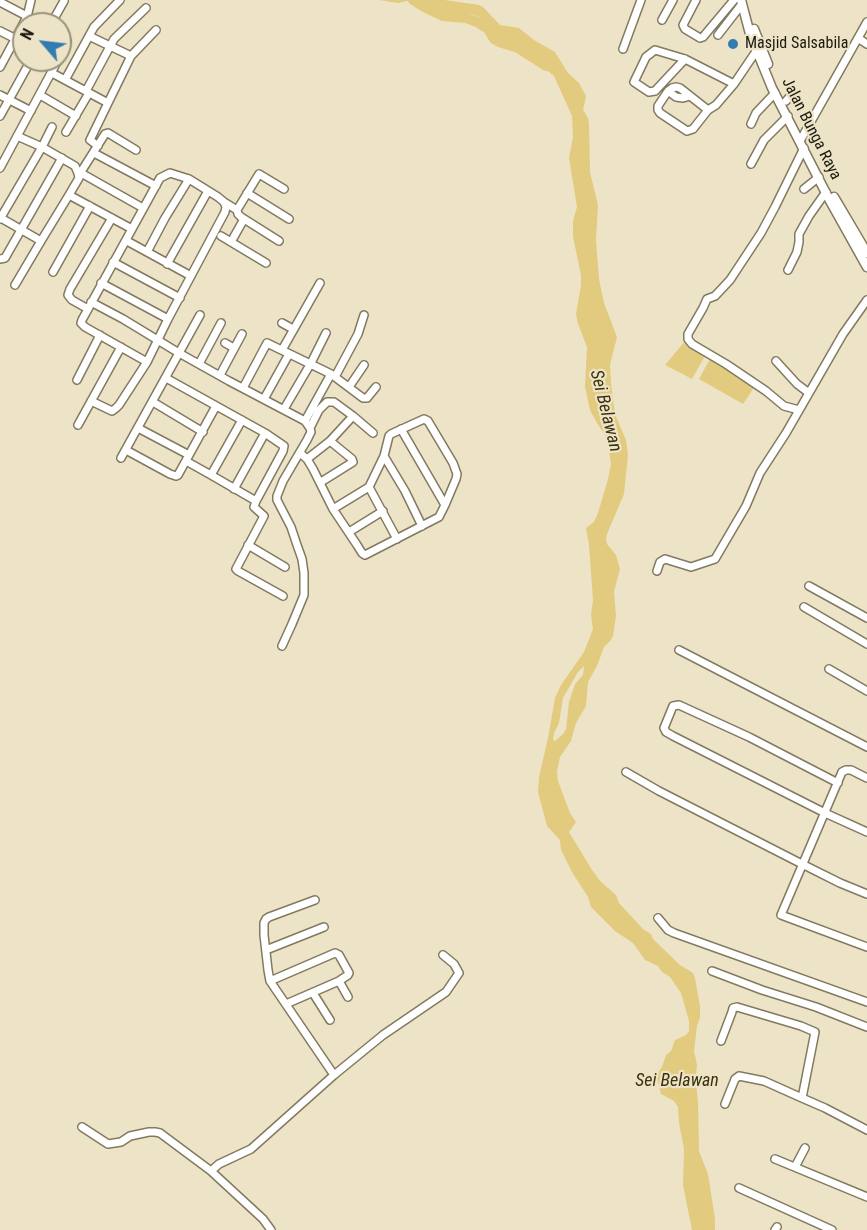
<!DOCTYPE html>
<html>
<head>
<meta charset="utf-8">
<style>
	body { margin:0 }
	#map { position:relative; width:867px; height:1230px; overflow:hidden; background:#ede4c7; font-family:"Roboto Condensed",sans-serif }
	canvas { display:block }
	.north { position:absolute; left:12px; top:12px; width:60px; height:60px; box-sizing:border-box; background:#ede4c7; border:2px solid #99937d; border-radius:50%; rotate:298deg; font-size:16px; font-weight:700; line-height:24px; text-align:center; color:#1c190f }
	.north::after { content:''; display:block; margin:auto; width:21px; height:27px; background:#337cb0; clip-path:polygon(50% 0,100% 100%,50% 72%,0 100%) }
</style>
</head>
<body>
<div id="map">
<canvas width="867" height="1230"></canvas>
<div class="north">N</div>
</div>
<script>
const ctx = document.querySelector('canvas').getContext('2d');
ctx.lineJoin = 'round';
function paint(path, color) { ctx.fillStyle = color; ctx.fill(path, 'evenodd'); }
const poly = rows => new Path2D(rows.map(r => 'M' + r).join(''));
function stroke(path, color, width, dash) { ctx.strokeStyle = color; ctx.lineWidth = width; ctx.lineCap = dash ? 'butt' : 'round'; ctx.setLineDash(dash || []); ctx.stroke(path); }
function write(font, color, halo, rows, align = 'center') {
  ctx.font = font + ' "Roboto Condensed",sans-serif'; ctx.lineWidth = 4.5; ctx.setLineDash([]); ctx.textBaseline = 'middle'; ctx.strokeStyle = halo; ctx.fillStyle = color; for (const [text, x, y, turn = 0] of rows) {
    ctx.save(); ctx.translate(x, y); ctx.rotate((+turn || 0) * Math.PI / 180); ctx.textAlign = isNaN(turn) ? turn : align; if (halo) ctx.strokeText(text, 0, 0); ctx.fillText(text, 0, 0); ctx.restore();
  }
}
paint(poly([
	[379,0,445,0,479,5,483,7,500,25,519,28,534,40,555,52,568,73,579,83,586,96,583,110,588,118,589,123,590,172,598,205,596,240,599,279,604,303,617,337,610,365,611,384,615,414,626,440,628,455,624,494,607,534,606,539,607,544,616,555,620,569,614,592,616,616,613,636,611,640,604,647,597,666,588,682,586,706,576,723,571,741,560,757,557,771,558,781,570,813,576,822,569,832,592,870,601,882,616,895,619,903,643,929,651,934,653,939,680,965,693,973,695,978,700,1006,700,1018,697,1026,694,1051,697,1065,696,1075,697,1078,696,1082,698,1102,699,1151,708,1174,715,1219,715,1230,692,1230,683,1185,684,1149,679,1123,678,1107,674,1101,661,1094,656,1075,662,1067,666,1055,671,1051,675,1040,686,1035,689,1031,689,1021,681,993,670,977,662,972,658,966,645,960,633,943,615,931,591,907,588,897,572,872,561,850,560,840,547,826,538,792,539,777,548,738,555,698,561,685,584,652,593,629,591,615,593,600,589,545,586,528,594,522,598,513,608,479,611,464,608,444,605,435,597,423,590,410,587,396,585,386,587,347,578,324,576,314,581,285,581,275,573,237,573,221,577,207,569,158,573,137,572,116,554,76,539,64,534,56,514,43,498,39,494,36,487,24,479,17,471,14,459,16,443,13,412,0,398,3],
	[584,666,583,675,575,684,569,702,566,729,563,734,555,741,553,739,554,733,559,723,563,698,578,672],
	[685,341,706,354,692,379,665,365],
	[711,357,755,386,743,404,699,379]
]), '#e2cb7e');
stroke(poly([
	[413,0,426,8,443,16,466,18,477,22,488,29,494,39,499,42,518,48,546,66]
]), '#e2cb7e', 10);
const minor = poly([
	[696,0,683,25,685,29,700,38,703,37,734,0],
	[0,2,42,24],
	[662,20,673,0],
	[51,24,64,1],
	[0,31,16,39],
	[60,34,65,36,67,41,60,57],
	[718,35,742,4],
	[89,36,131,56],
	[858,38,867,44],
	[623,49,641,0],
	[685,59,655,91,649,92,634,82,646,57,655,50,685,59,734,84],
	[0,67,27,17,31,0],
	[52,73,108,103,131,56,156,30],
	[65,80,94,27,120,0],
	[86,91,114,39,146,8],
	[668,91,676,97,683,98,690,96],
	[0,95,31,111],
	[40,95,76,116],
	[786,101,793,93],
	[708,110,680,88,676,87,672,88,668,91,658,106,658,110,660,113,687,131,693,129,708,110,716,105,734,84,759,47],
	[0,116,31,60],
	[751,124,756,113,775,93],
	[66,132,89,93],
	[17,136,42,147,75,166,78,173,79,178,69,195,132,229],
	[800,141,867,22],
	[98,146,90,140,108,103],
	[94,153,156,186],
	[751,164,764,140,788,116],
	[0,168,58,60],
	[81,173,143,208],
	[79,175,105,134,108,133,136,150],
	[804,189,819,177],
	[247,193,289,219],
	[224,202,237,210,259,174,284,189],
	[237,210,238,214,241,217,279,241],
	[1,218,41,241,69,195],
	[0,219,42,147,52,127],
	[221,236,231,242,244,219],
	[127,241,191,276],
	[231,242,266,263],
	[147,252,165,218,189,179],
	[0,259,5,258,62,158],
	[113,262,180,298],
	[167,264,208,191],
	[788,270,797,252,799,242,799,234,809,216,826,192],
	[53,272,90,206],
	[101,283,168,319],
	[15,285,41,241],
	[91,302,123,319,179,353,229,381,305,421,310,428,311,432,307,440,283,481,277,496,277,500,291,527,297,545,302,559,304,573,304,595,292,624,282,646],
	[88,309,72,300,68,295,70,289,112,218],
	[282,323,293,329],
	[225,343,234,348],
	[282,350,320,283],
	[776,361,797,384,809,393],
	[199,364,221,323],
	[220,375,242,334],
	[335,377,358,334,364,315],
	[166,378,265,433,284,446,283,451,256,501,211,475],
	[77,380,100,335],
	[349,387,364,365],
	[243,388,267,343,331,374,363,398,367,398,376,387],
	[264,399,289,354],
	[91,401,112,411,116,408,119,405,147,362,168,319,225,212,226,207,224,202,218,197,189,179,170,173,160,178,82,320,81,323,85,327,147,362],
	[153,402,203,432],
	[284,409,311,363,326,333],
	[799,410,784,406,766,391,726,364,692,344,688,339,688,334,703,308,707,299,715,296,730,280,761,233,775,207,804,148],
	[353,416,373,433],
	[305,421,331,374],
	[78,425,121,347],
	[138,428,189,455],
	[126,450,170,474,176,476,178,475,216,406],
	[300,453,307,459,313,469,333,509,357,545,362,553,365,555,439,517,445,505,401,429],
	[384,456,405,491,422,526],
	[121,458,200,315],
	[307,459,330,441,353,416,334,402,327,402,319,410,310,428],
	[186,461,211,475,242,420],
	[321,482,353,462,352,459,330,441],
	[369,487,397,539],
	[234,489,265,433],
	[256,501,254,507,264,516,236,569,238,571,283,596],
	[333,509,369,487,384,456,389,436,391,434,424,419,428,421,453,463,457,474,456,479,445,505],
	[349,532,383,511],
	[248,545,285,567],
	[657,571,660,562,665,559,691,567,715,559,746,506,760,473,786,433,843,334,867,300],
	[809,586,867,618],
	[804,607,867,644],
	[679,650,867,747],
	[829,669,867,691],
	[626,772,659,791,802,864,840,883,867,894],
	[867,778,851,770,846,770,842,772,781,915,867,947],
	[838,783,749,737,679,705,673,706,664,728,666,732,673,736,825,813,867,832],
	[315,900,269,917,266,919,264,923,264,935,268,970,270,981,334,1075],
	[658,918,668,930,674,933,867,1002],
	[266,950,324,927],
	[712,971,762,990,816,1007,867,1027],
	[270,981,335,953,339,955,349,973,348,975,339,981,286,1004],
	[339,981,348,997],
	[313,993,330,1020],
	[721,1041,732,1012,733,1008,737,1007,801,1026,815,1032,802,1098,825,1108,867,1130],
	[725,1104,735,1079,739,1076,764,1081,802,1098],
	[82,1127,108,1144,121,1142,130,1136,149,1132,155,1132,160,1133,211,1171],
	[775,1159,867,1197],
	[795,1167,805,1148],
	[739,1188,832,1230],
	[271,1230,263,1219,211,1171,219,1164,251,1149,334,1075,383,1035,446,992,459,973,454,964,443,955],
	[775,1230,777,1227]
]);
const major = poly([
	[741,0,750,34,772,88,829,199,867,267],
	[754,29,768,64],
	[834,197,867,253]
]);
stroke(minor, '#817a60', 10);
stroke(major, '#817a60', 11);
stroke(minor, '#fff', 7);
stroke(major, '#fff', 8);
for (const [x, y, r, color] of [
	[733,44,6,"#337cb0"]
]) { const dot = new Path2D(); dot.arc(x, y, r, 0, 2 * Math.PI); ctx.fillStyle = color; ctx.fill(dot); stroke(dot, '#ede4c7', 2); }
write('16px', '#1c190f', '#ede4c7', [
	["Masjid Salsabila",745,44]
], 'left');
write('16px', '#1c190f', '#ede4c7', [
	["Jalan Bunga Raya",811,129,63]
]);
write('italic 18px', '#3c320f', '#ede4c7', [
	["Sei Belawan",605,411,76],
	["Sei Belawan",677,1081]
]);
</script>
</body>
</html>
